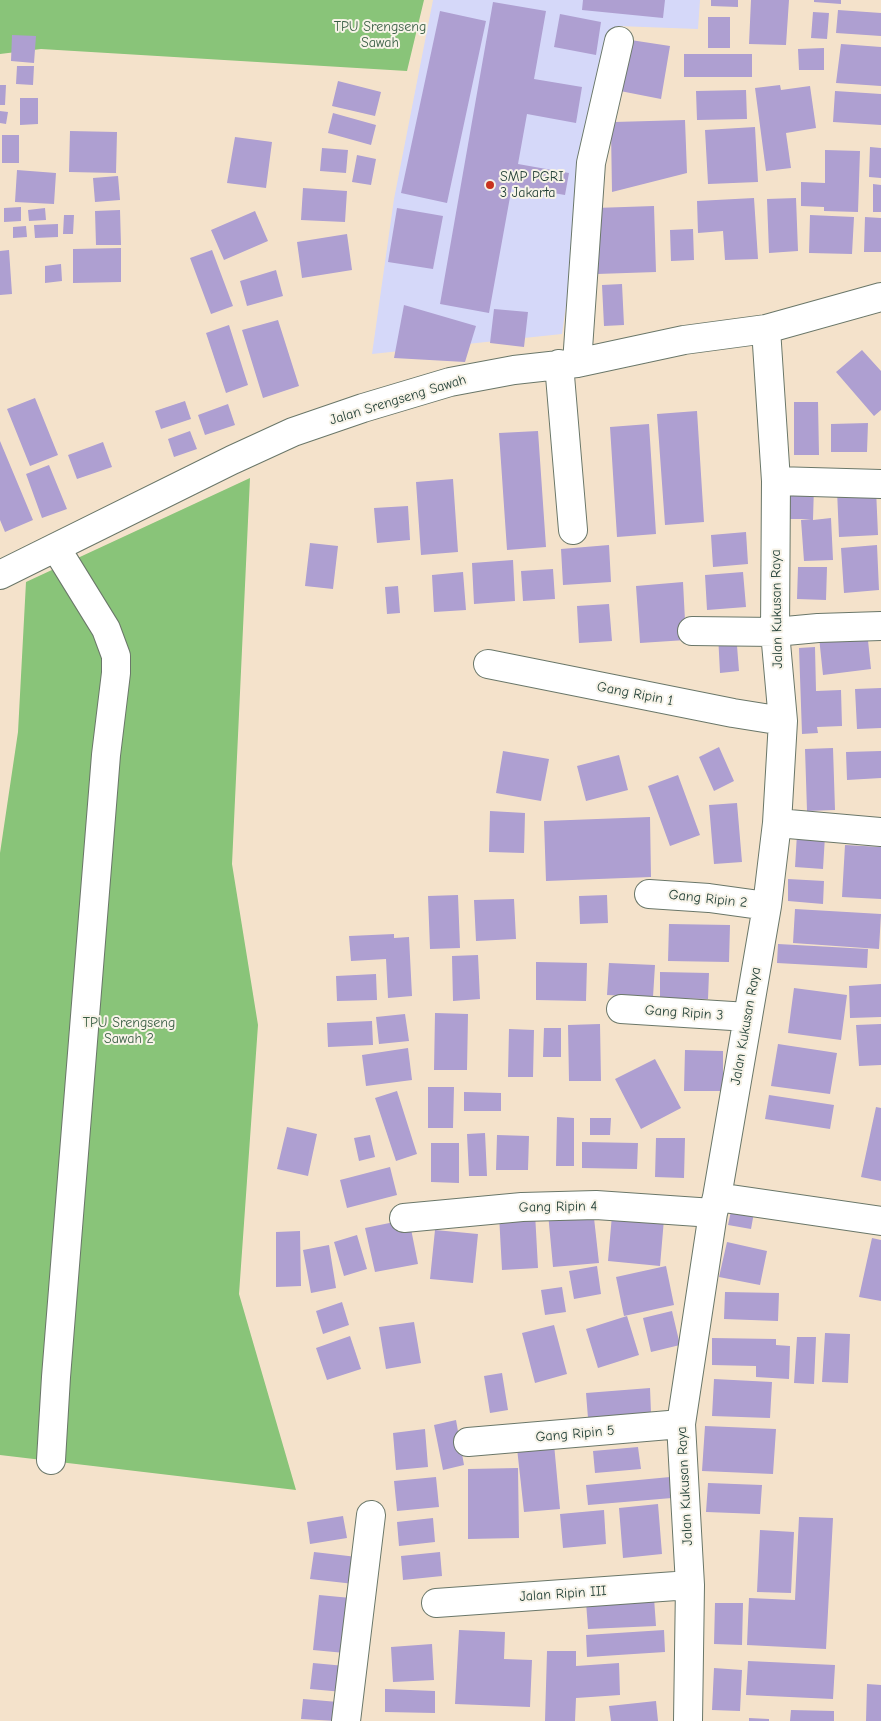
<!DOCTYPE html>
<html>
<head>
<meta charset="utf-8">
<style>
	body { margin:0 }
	canvas { display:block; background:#f4e2cb }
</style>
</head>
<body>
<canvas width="881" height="1721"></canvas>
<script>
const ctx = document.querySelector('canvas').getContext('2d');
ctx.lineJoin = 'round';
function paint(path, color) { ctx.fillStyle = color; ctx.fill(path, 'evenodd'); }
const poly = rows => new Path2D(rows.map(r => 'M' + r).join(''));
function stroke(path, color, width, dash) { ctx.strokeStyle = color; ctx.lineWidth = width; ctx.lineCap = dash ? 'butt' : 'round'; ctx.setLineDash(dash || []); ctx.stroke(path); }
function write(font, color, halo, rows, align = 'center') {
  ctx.font = font + ' "Comic Neue",sans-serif'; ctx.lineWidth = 4; ctx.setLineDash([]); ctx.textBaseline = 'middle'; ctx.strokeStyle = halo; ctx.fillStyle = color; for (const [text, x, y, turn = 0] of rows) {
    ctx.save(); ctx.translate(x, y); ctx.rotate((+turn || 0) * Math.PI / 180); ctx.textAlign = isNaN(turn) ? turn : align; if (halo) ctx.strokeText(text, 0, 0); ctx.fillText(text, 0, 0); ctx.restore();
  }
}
paint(poly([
	[433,0,700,0,698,29,617,26,585,172,562,334,372,354,394,199]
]), '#d5d8f9');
paint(poly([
	[0,0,424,0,407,71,41,49,0,54],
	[250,478,232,864,258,1025,239,1294,296,1490,0,1455,0,853,18,732,26,582]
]), '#89c479');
paint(poly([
	[583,0,665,0,663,18,582,10],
	[711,0,738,0,738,7,711,6],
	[751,0,789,0,786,45,749,44],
	[814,0,841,0,841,4,814,2],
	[493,2,546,11,534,79,582,87,576,123,527,114,518,164,569,173,565,195,512,186,489,313,440,304],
	[838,10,881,13,881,36,836,33],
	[440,11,486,21,447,203,401,193],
	[813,12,829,13,827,39,811,38],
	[560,14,601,22,596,55,554,47],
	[708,17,730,17,730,48,708,48],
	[12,35,36,36,34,63,11,61],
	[624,39,670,46,661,99,615,90],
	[841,44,881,47,881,86,836,83],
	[824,48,824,70,799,70,798,49],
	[684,54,752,54,752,77,684,77],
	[17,66,34,66,33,85,16,84],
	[338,81,381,92,375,116,332,106],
	[0,85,6,85,5,105,0,105],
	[780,85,781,90,810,86,816,128,786,133,791,168,766,171,755,88],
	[746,90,747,119,697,120,696,91],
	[835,91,881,94,881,125,833,122],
	[20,98,38,98,38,124,20,125],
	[0,111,8,112,6,124,0,123],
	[333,113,376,125,371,145,328,133],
	[685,120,687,173,612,192,611,131,614,122],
	[755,127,758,182,708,184,705,130],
	[70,131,117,132,116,173,69,172],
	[2,135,19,135,19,163,2,163],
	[235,137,272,142,266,188,227,183],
	[870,147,881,148,881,178,869,177],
	[322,148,348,150,346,173,320,171],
	[825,150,860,151,858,212,824,211,824,207,801,206,801,182,825,183],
	[357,155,376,159,371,185,352,182],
	[17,170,56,173,54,204,15,202],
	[118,176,120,200,95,202,93,178],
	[873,184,881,185,881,212,873,212],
	[303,188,347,191,345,222,301,220],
	[754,198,758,259,725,260,723,231,698,233,697,201],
	[796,198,798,251,769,253,767,199],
	[654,206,656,272,597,274,595,208],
	[21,207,21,221,4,222,4,208],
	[45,208,46,220,29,221,28,210],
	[397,208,443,216,433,269,388,262],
	[120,210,121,245,96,245,95,211],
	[255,211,268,241,224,260,211,230],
	[64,215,74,215,73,234,63,234],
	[810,215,854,217,852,254,809,253],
	[865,217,881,218,881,252,864,252],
	[58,224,58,237,35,238,34,225],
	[26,226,27,237,13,238,13,227],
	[693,229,694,260,671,261,670,230],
	[347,234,352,270,302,278,297,242],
	[121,248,121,282,73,283,73,249],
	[9,250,12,294,0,295,0,251],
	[212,250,233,306,211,314,190,258],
	[61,264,62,281,45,283,45,266],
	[276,270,283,296,247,306,240,281],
	[622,284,624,325,604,326,602,285],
	[404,305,476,326,465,362,394,358],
	[494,309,528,312,524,347,490,343],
	[278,320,299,386,263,398,242,330],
	[229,325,248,385,226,393,206,333],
	[862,350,881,371,881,410,874,416,836,372],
	[35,398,58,455,30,466,7,409],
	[185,401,191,419,161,429,155,411],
	[794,402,818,402,819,455,794,455],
	[228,404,235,425,205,435,198,415],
	[697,411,704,522,665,525,657,414],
	[868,423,867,452,831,452,831,424],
	[649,424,656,534,617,537,610,427],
	[190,431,197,449,174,457,168,439],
	[538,431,546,547,507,550,499,433],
	[0,441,33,520,5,532,0,520],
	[103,442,112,467,77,479,68,455],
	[49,465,67,509,42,518,26,474],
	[453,479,458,552,421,555,416,482],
	[785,485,814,485,813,520,831,518,833,560,804,561,801,520,811,519,784,519],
	[876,489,878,535,839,537,837,490],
	[408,506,410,540,377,543,374,508],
	[746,532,748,564,713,567,711,535],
	[310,543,338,546,333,589,305,586],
	[609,545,611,582,563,585,561,549],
	[877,545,879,590,844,593,841,548],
	[513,560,515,601,474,604,472,563],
	[798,567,827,567,826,600,797,599],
	[553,569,555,599,523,601,521,571],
	[463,572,466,610,434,612,432,575],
	[743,572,746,607,707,610,705,575],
	[683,582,686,640,640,643,636,586],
	[398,586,400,613,387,614,385,587],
	[609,604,612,641,579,643,577,606],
	[867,631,871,669,823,675,819,637],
	[736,633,739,671,720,673,718,634],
	[815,647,816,691,841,690,842,726,817,727,818,733,802,734,799,648],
	[881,688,881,728,857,729,855,689],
	[719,747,734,781,714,791,699,757],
	[833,748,835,810,807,811,805,749],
	[503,751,549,759,541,801,496,793],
	[881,751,881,778,847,780,846,752],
	[619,755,628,790,586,801,577,766],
	[678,775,700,835,670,846,648,786],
	[737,803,742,862,714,864,709,805],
	[490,811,525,813,524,853,489,852],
	[650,817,651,877,546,881,544,821],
	[797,834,825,836,823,869,795,867],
	[845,845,881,847,881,899,842,897],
	[788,879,824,881,823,904,788,901],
	[458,895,460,948,430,949,428,896],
	[607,895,608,923,580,924,579,896],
	[514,899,516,939,476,941,474,900],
	[795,909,881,914,879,949,793,943],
	[669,924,730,925,729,962,668,961],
	[394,934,394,938,409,937,412,996,388,998,386,959,351,961,349,936],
	[778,944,868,949,867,968,777,963],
	[478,955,480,999,453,1001,452,956],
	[536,962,587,963,586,1001,536,1000],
	[609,963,655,965,653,997,607,995],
	[660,972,709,973,708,999,660,998],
	[376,974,377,1000,337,1001,336,976],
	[881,984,881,1017,850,1018,849,986],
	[794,988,847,995,841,1040,788,1033],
	[435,1013,468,1014,467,1070,434,1070],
	[405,1014,409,1041,379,1044,376,1017],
	[372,1021,373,1045,328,1047,327,1023],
	[600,1024,601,1081,569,1081,568,1025],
	[881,1024,881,1065,859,1066,856,1025],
	[544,1028,561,1028,561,1057,543,1057],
	[509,1029,534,1030,533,1077,508,1077],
	[778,1044,837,1053,830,1094,771,1086],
	[408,1048,412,1080,366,1086,362,1055],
	[685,1050,723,1051,723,1091,684,1091],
	[655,1059,681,1108,641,1129,615,1079],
	[428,1087,454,1087,453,1128,428,1128],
	[397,1091,417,1154,396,1161,375,1098],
	[464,1092,501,1093,501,1111,464,1111],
	[769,1095,834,1105,830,1129,765,1119],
	[876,1107,881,1108,881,1181,861,1177],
	[557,1117,574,1118,574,1166,556,1166],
	[590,1118,611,1118,610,1135,590,1135],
	[287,1127,317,1134,308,1176,277,1169],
	[485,1133,487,1176,469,1176,467,1134],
	[370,1135,375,1157,359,1161,354,1138],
	[497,1135,529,1136,528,1170,496,1170],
	[656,1138,685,1138,684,1178,655,1177],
	[582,1142,638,1143,637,1169,582,1168],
	[431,1143,459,1143,459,1183,431,1182],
	[390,1167,397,1195,347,1208,340,1180],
	[733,1202,755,1207,751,1229,728,1225],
	[593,1209,599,1263,553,1267,548,1213],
	[535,1213,538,1268,502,1270,499,1215],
	[612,1215,664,1219,660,1266,608,1261],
	[409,1219,418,1264,375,1272,365,1228],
	[435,1230,478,1234,473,1283,430,1279],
	[300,1231,301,1286,276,1287,276,1232],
	[357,1235,367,1269,344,1276,334,1242],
	[872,1238,881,1240,881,1301,859,1297],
	[727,1242,767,1251,760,1285,719,1277],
	[329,1245,336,1288,311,1293,303,1250],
	[597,1266,601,1294,574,1299,569,1271],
	[666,1266,674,1305,624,1316,616,1277],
	[562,1287,566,1312,545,1315,541,1290],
	[725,1292,779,1293,778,1321,724,1319],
	[342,1302,349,1325,323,1334,316,1311],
	[672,1311,680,1345,651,1352,643,1318],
	[627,1316,639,1355,598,1368,586,1329],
	[414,1322,421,1363,386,1369,379,1327],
	[554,1325,567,1374,535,1383,522,1333],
	[825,1333,850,1334,848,1383,822,1382],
	[350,1336,361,1369,327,1380,316,1348],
	[797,1337,816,1337,814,1384,794,1383],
	[712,1338,776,1339,776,1345,790,1346,789,1379,756,1377,756,1366,712,1365],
	[502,1373,508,1410,490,1413,484,1376],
	[714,1379,772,1382,770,1418,712,1416],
	[650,1388,651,1413,588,1418,586,1393],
	[456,1420,464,1465,443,1470,434,1425],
	[705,1426,776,1429,773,1474,702,1471],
	[425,1429,428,1467,396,1470,393,1433],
	[554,1444,560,1509,524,1512,517,1448],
	[638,1447,641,1469,595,1473,593,1451],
	[518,1468,519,1538,468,1539,468,1469],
	[436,1477,439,1507,397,1511,394,1481],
	[670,1477,672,1498,588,1505,586,1485],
	[708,1483,762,1485,760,1514,706,1512],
	[658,1504,662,1554,623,1558,619,1508],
	[604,1510,606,1544,563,1548,560,1514],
	[343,1516,347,1538,310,1544,307,1522],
	[799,1517,833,1518,826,1649,747,1645,749,1598,795,1600],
	[433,1518,435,1542,399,1546,397,1522],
	[760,1530,794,1532,791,1593,757,1592],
	[314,1552,357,1557,354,1584,310,1579],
	[440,1552,442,1576,403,1580,401,1556],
	[319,1595,351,1598,345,1653,313,1650],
	[654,1598,656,1626,588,1629,586,1602],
	[715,1603,743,1603,742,1645,714,1644],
	[459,1630,505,1632,504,1659,532,1660,530,1707,455,1704],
	[664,1630,665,1652,587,1657,586,1635],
	[432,1644,434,1680,393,1682,391,1647],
	[547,1651,576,1651,576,1666,619,1663,620,1695,576,1698,575,1721,545,1721],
	[748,1661,835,1665,833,1699,746,1695],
	[313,1663,345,1666,343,1692,310,1689],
	[714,1668,742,1670,740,1711,712,1710],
	[867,1684,881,1685,881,1721,866,1721],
	[385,1689,435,1691,435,1713,385,1712],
	[303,1699,338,1702,336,1721,301,1719],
	[656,1701,658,1721,611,1721,609,1706],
	[791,1710,834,1711,834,1721,790,1721],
	[749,1718,769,1719,769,1721,749,1721]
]), '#ae9fd1');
const minor = poly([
	[577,363,591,163,619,41],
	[559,364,573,530],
	[776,481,881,484],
	[0,575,232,460,293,432,363,408,450,382,514,370,577,363,684,340,766,329,881,297],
	[692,631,775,632,818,628,881,626],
	[488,664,733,713,783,721],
	[777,823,881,832],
	[649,894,709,898,767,906],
	[621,1009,748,1017],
	[717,1197,881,1221],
	[404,1218,522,1207,596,1205,713,1213],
	[468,1442,681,1424],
	[51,1460,56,1377,106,755,116,673,116,656,106,629,56,548],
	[436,1603,690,1585],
	[346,1721,371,1515],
	[688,1721,690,1585,681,1424,713,1213,717,1197,767,906,777,823,783,721,775,632,776,481,766,329]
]);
stroke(minor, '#6a7769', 30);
stroke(minor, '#fff', 28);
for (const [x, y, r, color] of [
	[490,185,5,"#c8321e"]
]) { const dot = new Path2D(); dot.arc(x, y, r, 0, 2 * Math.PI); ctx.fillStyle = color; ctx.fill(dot); stroke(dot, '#f7f3e8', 2); }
write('14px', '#3a5f45', '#f7f3e8', [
	["TPU Srengseng",380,27],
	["Sawah",380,43],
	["TPU Srengseng",129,1023],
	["Sawah 2",129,1039]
]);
write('14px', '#1f3d34', '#f7f3e8', [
	["SMP PGRI",500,177],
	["3 Jakarta",500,193]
], 'left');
write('14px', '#1f3d34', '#f7f3e8', [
	["Jalan Srengseng Sawah",398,400,-17],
	["Jalan Kukusan Raya",777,609,-91],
	["Gang Ripin 1",635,694,11],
	["Gang Ripin 2",708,899,6],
	["Gang Ripin 3",684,1013,4],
	["Jalan Kukusan Raya",746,1026,-80],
	["Gang Ripin 4",558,1207,-1],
	["Gang Ripin 5",575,1434,-5],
	["Jalan Kukusan Raya",685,1486,-93],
	["Jalan Ripin III",563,1594,-4]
]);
</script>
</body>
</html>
